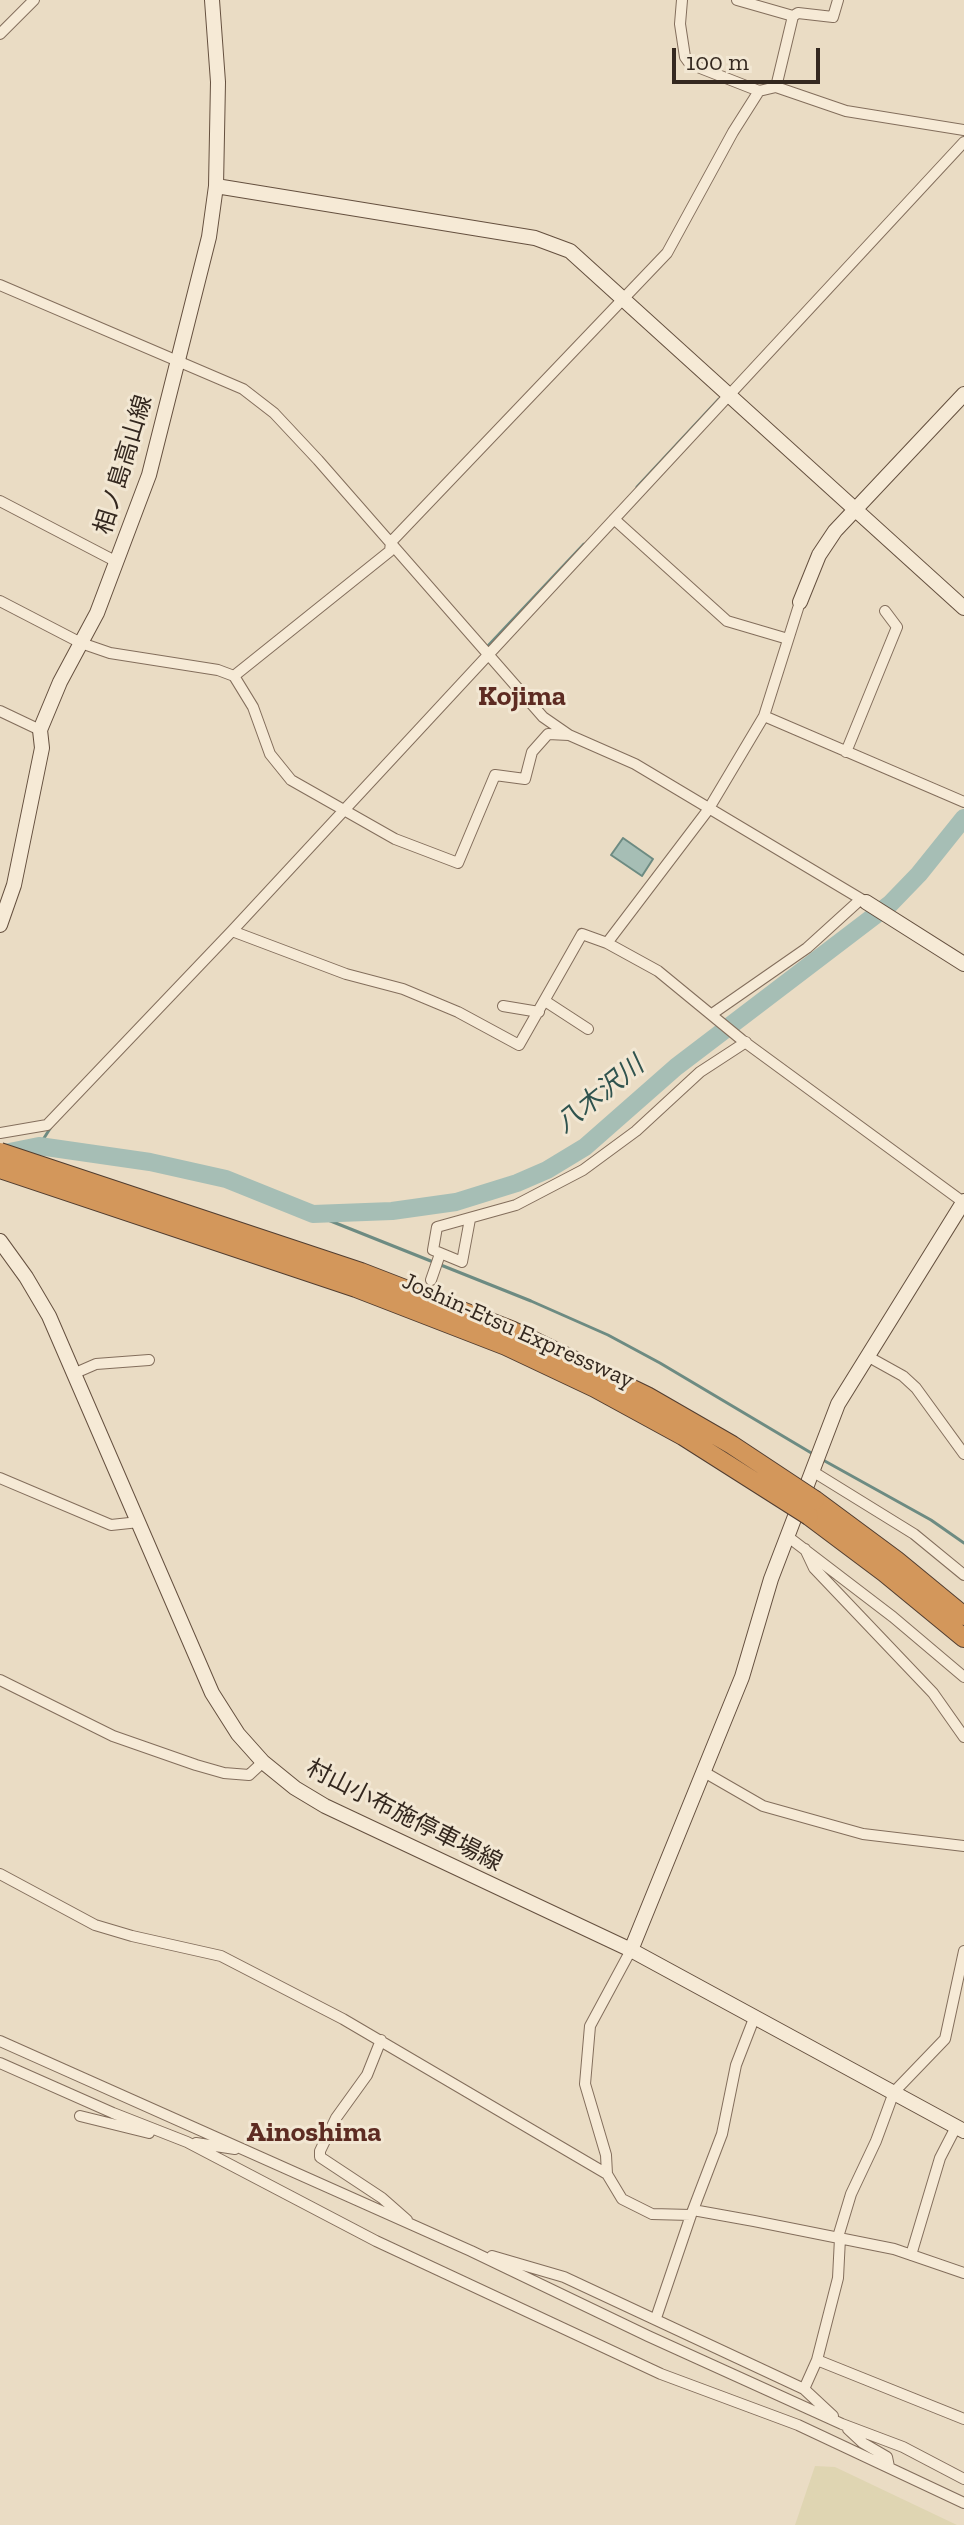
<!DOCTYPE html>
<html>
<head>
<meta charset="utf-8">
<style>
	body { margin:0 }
	#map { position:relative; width:964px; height:2525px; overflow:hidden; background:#eadcc4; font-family:"Zilla Slab",serif }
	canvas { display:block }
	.scale { position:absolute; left:672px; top:48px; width:148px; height:36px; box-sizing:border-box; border:4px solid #34281f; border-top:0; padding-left:10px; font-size:24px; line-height:28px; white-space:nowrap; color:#34281f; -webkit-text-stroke:6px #f2e7d3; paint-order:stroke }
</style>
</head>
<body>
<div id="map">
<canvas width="964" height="2525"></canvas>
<div class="scale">100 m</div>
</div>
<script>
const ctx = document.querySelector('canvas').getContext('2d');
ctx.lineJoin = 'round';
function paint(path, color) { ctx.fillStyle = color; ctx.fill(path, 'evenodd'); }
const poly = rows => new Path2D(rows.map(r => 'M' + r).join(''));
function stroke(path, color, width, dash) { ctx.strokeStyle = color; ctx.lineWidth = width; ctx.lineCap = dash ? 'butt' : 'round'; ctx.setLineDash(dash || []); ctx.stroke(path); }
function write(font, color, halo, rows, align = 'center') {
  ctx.font = font + ' "Zilla Slab","Noto Sans JP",serif'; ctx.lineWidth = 6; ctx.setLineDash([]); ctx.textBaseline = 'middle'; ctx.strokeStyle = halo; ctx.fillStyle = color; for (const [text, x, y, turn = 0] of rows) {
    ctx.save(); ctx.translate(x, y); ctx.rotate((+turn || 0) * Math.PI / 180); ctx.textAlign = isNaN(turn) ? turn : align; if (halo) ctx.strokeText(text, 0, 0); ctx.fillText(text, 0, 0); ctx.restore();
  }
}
paint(poly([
	[815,2466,835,2467,957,2525,795,2525]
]), '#dfd5b2');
const water = poly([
	[623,838,653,859,642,876,611,855,623,838]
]);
paint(water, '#a6beb5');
stroke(water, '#6d8b82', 2);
stroke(poly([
	[637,487,719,399],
	[485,649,584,544],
	[39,1146,51,1127],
	[313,1214,531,1301,608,1335,660,1363,813,1454],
	[823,1460,931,1520,964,1543]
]), '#6d8b82', 3);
stroke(poly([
	[0,1154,39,1146,150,1162,226,1179,313,1214,392,1211,456,1202,517,1183,547,1170,585,1147,676,1067,890,904,919,874,964,818]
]), '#a6beb5', 18);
const street = poly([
	[682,0,680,24,685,57,690,64,759,91],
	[737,0,793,16,798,13,833,17,838,0],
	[0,34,34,0],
	[776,87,793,16],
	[0,285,243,389,274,413,318,460,543,717,569,735,635,764,866,902],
	[0,501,117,562],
	[614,519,727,621,788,639],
	[0,601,81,643,110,653,218,670,234,676,390,551,391,542,667,253,733,132,759,91,776,87,846,111,964,130],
	[234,676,253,707,270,754,291,780,395,839,458,863,495,775,525,779,532,752,548,734,569,735],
	[0,711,40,730],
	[764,716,964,802],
	[846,752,897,627,885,611],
	[232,931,346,974,403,989,458,1012,519,1045,582,934,607,943,658,971,742,1040,963,1202],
	[607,943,708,810,764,716,800,602],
	[545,1001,588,1029],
	[503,1006,539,1012],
	[712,1014,807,948,861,899],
	[0,1133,47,1125,232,931,964,142],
	[470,1219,462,1262,433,1250,437,1227,516,1205,583,1170,636,1131,700,1072,746,1042],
	[431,1280,440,1254],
	[867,1356,903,1376,916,1388,964,1454],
	[73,1374,96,1364,149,1360],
	[812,1471,914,1534,964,1575],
	[0,1478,111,1525,139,1522],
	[787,1536,893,1617,964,1677],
	[805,1549,814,1568,933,1693,964,1737],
	[0,1680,113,1736,196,1765,224,1773,249,1775,263,1762],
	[704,1772,763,1806,863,1834,964,1846],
	[0,1874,95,1925,132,1936,221,1956,343,2019,607,2174,622,2199,652,2214,691,2215,693,2210,754,2221,894,2249,964,2273],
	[381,2040,367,2075,336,2118,320,2151,320,2157,382,2198,407,2220],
	[0,2041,471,2251,648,2336,842,2424,903,2447,964,2479],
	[0,2063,113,2113,187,2142,376,2241,661,2374,798,2425,964,2503],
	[80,2116,149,2133],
	[196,2143,235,2149],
	[607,2174,606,2155,585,2084,590,2026,631,1950],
	[693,2210,722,2134,736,2065,755,2016],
	[838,2237,851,2194,876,2141,894,2092,945,2039,964,1951],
	[911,2255,940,2158,956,2127],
	[492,2256,564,2277,804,2389],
	[656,2318,691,2215],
	[817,2360,964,2419],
	[833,2416,804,2389,817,2360,838,2278,840,2238],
	[848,2429,863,2443,887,2457,889,2467]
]);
const secondary = poly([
	[216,186,535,238,570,251,964,608],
	[800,602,819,555,835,531,964,394],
	[866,902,964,964],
	[0,925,14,885,42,748,40,730,60,682,97,613,149,475,209,237,216,186,218,82,212,0],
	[0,1241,26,1277,49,1316,212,1693,238,1734,263,1762,295,1788,325,1806,631,1950,964,2131],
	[631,1950,742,1677,771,1579,838,1404,964,1201]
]);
const highway = poly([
	[815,1500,896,1560,964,1616],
	[809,1516,885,1573,964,1638]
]);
stroke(street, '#836e5c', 12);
stroke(secondary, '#65503f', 16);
stroke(highway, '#513d30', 20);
stroke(street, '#f6ead6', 10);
stroke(secondary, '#f6ead6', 14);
stroke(highway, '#d3975b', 18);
const highwayBridge = poly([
	[0,1152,361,1272,511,1330,647,1396,732,1445,815,1500],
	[0,1169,356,1288,506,1346,595,1388,683,1436,809,1516]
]);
stroke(highwayBridge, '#513d30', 20, []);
stroke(highwayBridge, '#d3975b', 18);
write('24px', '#34281f', '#f2e7d3', [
	["相ノ島高山線",124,465,-73],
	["Joshin-Etsu Expressway",518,1331,24],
	["村山小布施停車場線",404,1816,27]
]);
write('italic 26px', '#2f534e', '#f2e7d3', [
	["八木沢川",600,1095,-39]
]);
write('bold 28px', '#5d2b22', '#f2e7d3', [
	["Kojima",522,697],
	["Ainoshima",314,2133]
]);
</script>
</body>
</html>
